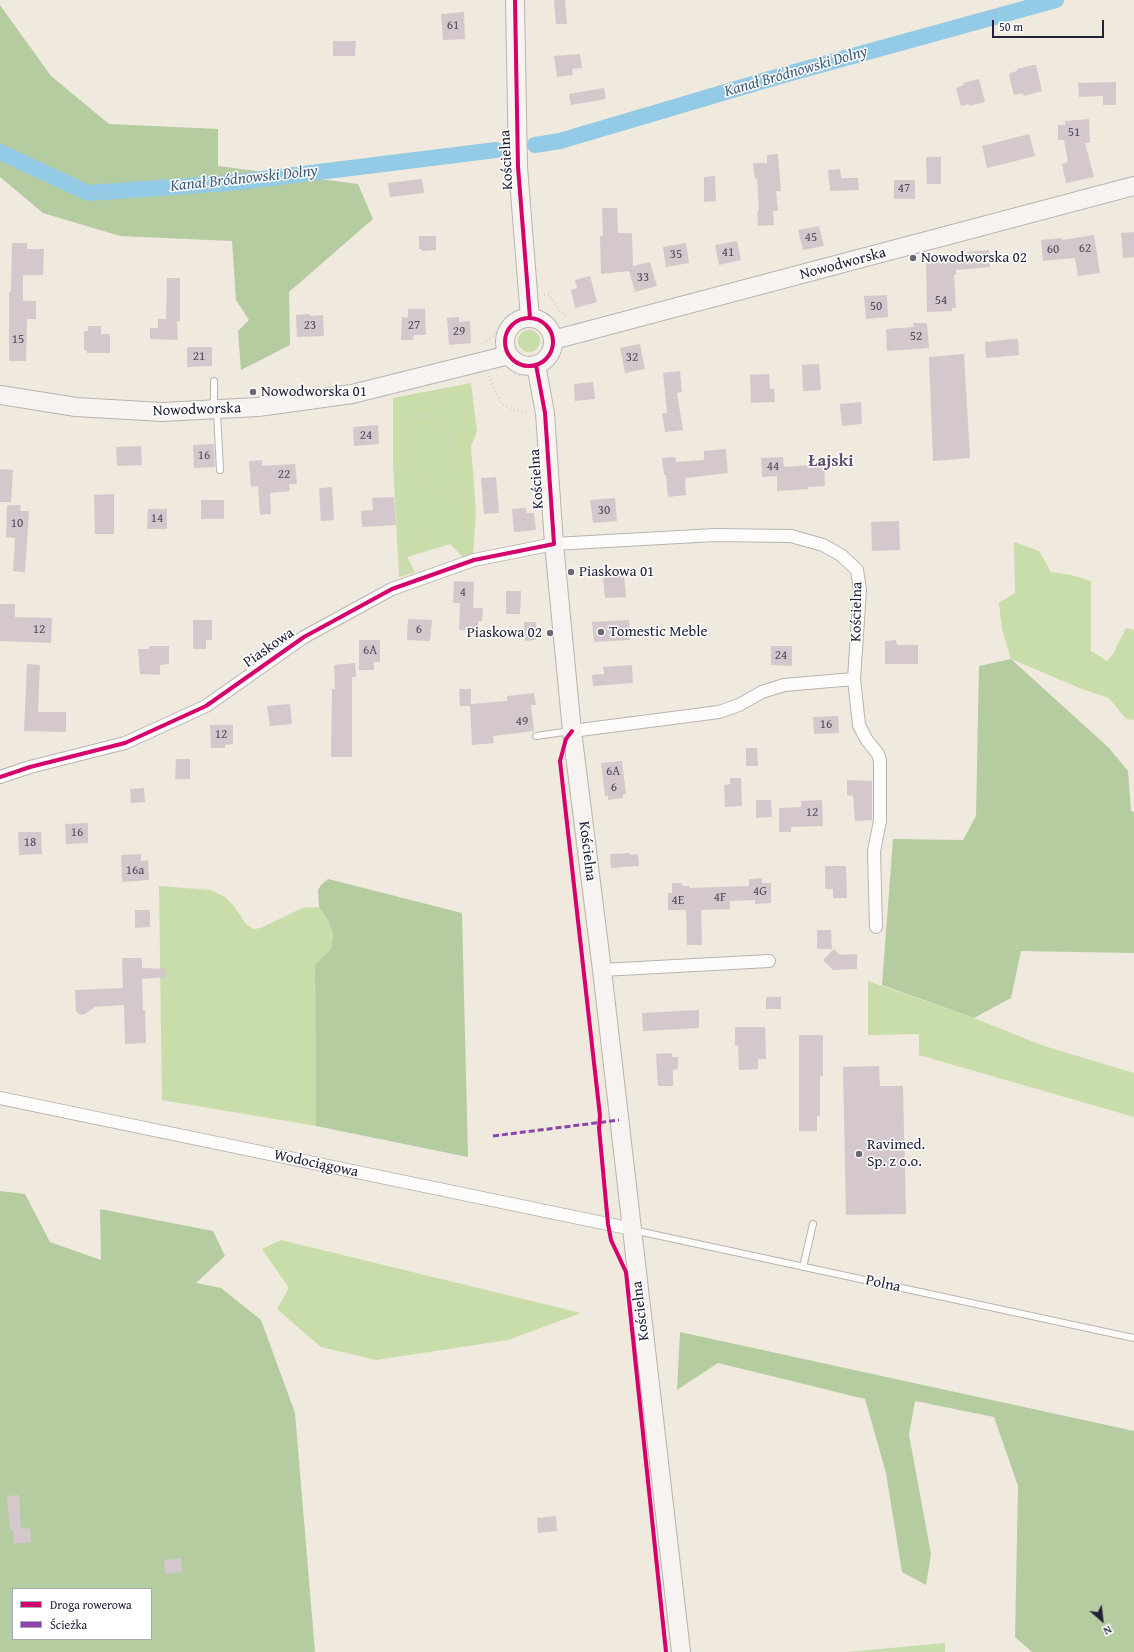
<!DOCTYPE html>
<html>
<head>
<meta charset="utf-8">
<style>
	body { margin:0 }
	#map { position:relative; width:1134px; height:1652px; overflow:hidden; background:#efe9de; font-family:"Gentium Book Plus",serif }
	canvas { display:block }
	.legend { position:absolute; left:12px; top:1588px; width:140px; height:52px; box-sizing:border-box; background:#fff; border:1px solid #a7a7b1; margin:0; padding:5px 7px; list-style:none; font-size:12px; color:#22223b }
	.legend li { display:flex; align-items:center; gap:8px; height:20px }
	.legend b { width:20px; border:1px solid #a7a7b1 }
	.north { position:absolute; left:1082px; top:1600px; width:40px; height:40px; -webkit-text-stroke:3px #fff; paint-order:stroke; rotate:152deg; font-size:11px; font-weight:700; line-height:16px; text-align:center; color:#22223b }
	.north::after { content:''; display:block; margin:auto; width:14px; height:18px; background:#22223b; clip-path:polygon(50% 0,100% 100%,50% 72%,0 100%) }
	.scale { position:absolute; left:992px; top:20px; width:112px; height:18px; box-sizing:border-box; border:2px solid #22223b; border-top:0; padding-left:5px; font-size:12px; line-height:14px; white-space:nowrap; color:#22223b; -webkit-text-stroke:3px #fff; paint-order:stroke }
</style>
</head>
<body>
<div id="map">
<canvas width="1134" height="1652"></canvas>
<ul class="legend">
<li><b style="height:5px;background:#d6006c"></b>Droga rowerowa</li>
<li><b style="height:5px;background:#8e44ad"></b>Ścieżka</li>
</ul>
<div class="north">N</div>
<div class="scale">50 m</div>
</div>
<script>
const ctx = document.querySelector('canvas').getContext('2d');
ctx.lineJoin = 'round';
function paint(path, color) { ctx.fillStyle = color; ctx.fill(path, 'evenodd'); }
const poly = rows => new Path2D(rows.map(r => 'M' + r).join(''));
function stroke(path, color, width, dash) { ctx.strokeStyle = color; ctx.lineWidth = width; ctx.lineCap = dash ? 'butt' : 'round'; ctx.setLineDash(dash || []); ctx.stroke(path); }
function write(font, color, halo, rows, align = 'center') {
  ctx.font = font + ' "Gentium Book Plus",serif'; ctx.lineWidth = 3; ctx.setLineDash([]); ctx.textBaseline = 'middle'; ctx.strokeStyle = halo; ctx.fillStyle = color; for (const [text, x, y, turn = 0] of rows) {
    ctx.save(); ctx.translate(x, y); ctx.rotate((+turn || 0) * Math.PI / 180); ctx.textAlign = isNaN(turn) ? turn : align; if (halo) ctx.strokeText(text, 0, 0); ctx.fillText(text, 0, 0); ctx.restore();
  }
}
paint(poly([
	'518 341a11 11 0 1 1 22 0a11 11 0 1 1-22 0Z',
	[471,383,477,432,471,446,476,512,473,554,463,557,450,544,407,557,415,572,399,577,393,462,393,398],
	[1014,542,1039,551,1051,572,1071,575,1091,581,1091,651,1107,661,1113,654,1126,628,1134,630,1134,720,1126,719,1109,698,1082,689,1011,659,1002,629,999,603,1015,593],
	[159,886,210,890,225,897,234,906,246,924,253,929,261,928,302,908,319,907,328,920,333,934,331,949,315,964,316,1126,162,1100],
	[868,981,974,1018,1044,1046,1134,1073,1134,1117,919,1055,919,1034,868,1035],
	[281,1240,581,1313,508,1340,376,1360,321,1347,277,1309,289,1288,262,1249],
	[945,1643,945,1652,847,1652]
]), '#c8ddaa');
paint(poly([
	[0,5,51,76,109,124,218,129,218,166,358,184,373,219,289,292,290,345,241,370,238,331,249,320,236,300,232,241,120,236,43,213,0,177],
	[1011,659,1109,748,1128,771,1131,811,1134,812,1134,953,1021,951,1011,998,974,1018,882,985,893,839,963,840,976,816,979,666],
	[328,879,462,913,468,1157,316,1126,315,964,331,949,333,934,328,920,319,907,318,890,321,885],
	[0,1191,25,1194,50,1242,101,1260,100,1209,213,1231,225,1256,196,1283,221,1288,261,1320,295,1413,315,1652,0,1652],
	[13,1589,151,1589,151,1639,13,1639],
	[680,1332,1134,1431,1134,1652,1032,1652,1015,1637,1018,1486,994,1417,915,1401,909,1435,931,1554,926,1585,902,1572,886,1473,865,1399,718,1363,677,1390]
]), '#b5cca0');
stroke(poly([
	[535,145,560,141,773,78,1056,0],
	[0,152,88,193,230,183,496,150]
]), '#93cae5', 16);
paint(poly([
	[554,0,565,0,567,24,556,24],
	[464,12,465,39,443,40,441,14],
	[333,41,356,41,355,56,333,56],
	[580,54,582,68,572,69,573,75,557,77,554,56],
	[1033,65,1036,65,1042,91,1024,96,1023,93,1014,95,1009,75,1010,73,1017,71,1017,69],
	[979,79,985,102,969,106,969,104,961,106,956,88,964,85,963,83],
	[1116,82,1116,105,1103,105,1103,96,1079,97,1078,83],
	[604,88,606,99,571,105,569,94],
	[1089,119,1090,143,1085,143,1094,177,1066,183,1062,164,1068,162,1064,140,1058,140,1058,125,1065,125,1065,121],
	[1029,134,1035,156,987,168,982,146],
	[778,154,781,191,776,191,778,211,773,211,774,225,758,226,757,211,759,211,757,178,755,179,753,163,767,163,767,155],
	[926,157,941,157,941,184,927,184],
	[840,169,841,178,858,178,859,190,830,191,828,170],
	[715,176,716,201,704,202,704,177],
	[422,179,424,193,390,197,388,183],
	[894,180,915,180,915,199,894,199],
	[602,208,617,208,618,233,632,233,633,266,650,262,657,286,635,292,629,271,601,274,600,236,603,236],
	[819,226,824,246,803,250,798,230],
	[1134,232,1134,257,1123,258,1121,233],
	[1094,235,1100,273,1078,276,1075,258,1043,261,1041,240,1062,238,1062,240],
	[419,236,436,236,436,250,422,251,422,249,419,249],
	[737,241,741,260,719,265,715,245],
	[12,243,27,243,27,249,44,249,43,275,23,275,23,301,36,301,36,319,27,319,26,361,9,361,9,292,11,292],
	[686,243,689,263,666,267,663,247],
	[989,250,990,267,956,270,956,275,954,275,956,308,952,308,952,311,927,312,926,260,938,260,937,257,967,256,967,252],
	[590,276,597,302,575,308,571,290,577,288,575,280],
	[167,278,180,278,180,321,177,321,178,340,150,339,150,328,158,328,158,319,166,319],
	[887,295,888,317,866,319,864,296],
	[408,309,425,309,426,335,414,335,413,340,401,340,402,317,408,318],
	[310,314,310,316,323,315,324,336,297,337,296,315],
	[459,317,459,322,470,321,471,343,449,345,447,318],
	[913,323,927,323,929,348,887,351,886,329,914,327],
	[88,326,101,326,101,334,110,334,110,353,87,353,87,350,84,350,84,331,88,331],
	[1012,339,1018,339,1019,355,986,358,985,342],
	[640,344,645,369,625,373,620,348],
	[187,347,212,347,212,366,187,367],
	[964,354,970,458,933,461,929,357],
	[819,364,821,390,803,391,802,365],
	[680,371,682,392,677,393,683,430,665,432,662,413,667,413,663,373],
	[769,374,770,389,774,389,775,402,751,403,750,375],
	[593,382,595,399,575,401,574,384],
	[861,402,862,424,842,426,840,404],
	[378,425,379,444,354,446,353,427],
	[214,444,215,467,194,468,193,445],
	[141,446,142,465,117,466,116,447],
	[726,449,728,473,685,478,686,495,668,497,666,475,664,475,662,458,675,457,676,462,704,460,704,451],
	[783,457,784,467,824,464,825,486,808,487,808,489,777,491,777,476,762,477,761,458],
	[262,460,262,466,295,464,297,484,289,484,290,491,270,493,271,514,260,515,258,486,251,487,249,461],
	[0,469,13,470,11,502,0,502],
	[496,477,499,513,484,514,481,478],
	[332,487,334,520,321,521,319,488],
	[114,494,114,534,95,534,94,495],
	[394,497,396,525,362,527,361,511,373,510,372,498],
	[615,498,617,521,593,523,590,500],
	[201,500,224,500,224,519,201,519],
	[7,505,21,505,20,511,29,511,25,572,13,571,15,538,6,537],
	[526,508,526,513,534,513,536,530,514,532,512,509],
	[148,509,167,509,167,529,147,529],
	[899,521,900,550,872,551,871,522],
	[624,575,626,597,605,598,603,577],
	[454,581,474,582,473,608,483,608,482,621,478,621,478,631,459,630,460,603,453,603],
	[506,591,521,591,520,614,506,614],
	[0,604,15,604,15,617,52,618,51,643,0,641],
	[408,619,432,620,430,641,407,640],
	[193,620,212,620,212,640,206,640,206,649,193,649],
	[629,620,630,640,594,642,592,622],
	[524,622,536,622,536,640,525,641],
	[359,640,380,640,380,662,374,662,374,670,359,670],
	[896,640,897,645,918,645,918,664,885,664,885,641],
	[149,646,169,646,169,664,160,665,160,675,140,674,138,649,149,649],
	[771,646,792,646,792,666,771,665],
	[355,663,356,677,352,677,352,757,331,757,332,689,335,689,334,665],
	[27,664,40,665,38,712,66,712,66,732,24,731],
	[632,665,633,683,593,686,592,675,604,674,603,667],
	[459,689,471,689,471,704,507,701,507,696,534,693,536,705,531,705,534,731,493,736,494,743,472,745,470,706,460,706],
	[290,704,292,724,270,726,267,706],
	[838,716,839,733,814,734,813,717],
	[210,725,233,725,233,744,225,745,225,748,211,748],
	[746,748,757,748,758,766,746,766],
	[176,759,190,759,190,779,175,779],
	[622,761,626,794,623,794,623,798,608,800,608,796,605,796,601,763],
	[730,778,741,778,742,806,725,807,724,785,730,784],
	[847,780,872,781,872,820,855,821,853,796,847,795],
	[144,788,145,802,131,803,130,789],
	[756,800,771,800,772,817,756,818],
	[822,800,823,826,791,827,791,832,779,832,779,808,801,807,801,801],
	[88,823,88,843,66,844,65,824],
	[18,832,41,832,42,854,19,855],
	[630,853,630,855,638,854,639,866,611,868,610,854],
	[141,854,141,861,148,860,149,880,122,882,121,855],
	[825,866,846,866,847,898,833,898,833,889,825,889],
	[762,878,762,883,771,883,771,903,755,904,755,900,730,901,730,909,701,910,702,945,687,945,686,910,668,910,668,893,672,893,672,883,681,883,683,886,689,886,689,888,749,886,749,879],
	[135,910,150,910,150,927,135,928],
	[817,930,831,930,832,949,817,949],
	[834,949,840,955,857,954,857,969,833,970,823,960],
	[122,958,142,958,142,968,166,969,166,977,142,979,143,1010,145,1010,146,1043,125,1044,124,1005,95,1007,85,1014,81,1015,76,1012,75,990,123,988],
	[766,997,781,997,781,1009,766,1009],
	[699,1010,699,1028,643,1031,642,1013],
	[735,1027,765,1027,766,1059,758,1059,758,1069,739,1070,738,1045,735,1046],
	[799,1035,823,1035,823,1076,820,1076,820,1116,817,1116,817,1131,799,1131],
	[672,1053,672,1057,678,1057,678,1069,673,1070,673,1086,658,1086,656,1054],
	[879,1066,880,1086,903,1086,906,1214,846,1215,843,1067],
	[19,1495,21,1529,30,1528,31,1542,14,1544,13,1530,10,1530,7,1496],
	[556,1516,557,1531,538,1533,537,1518],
	[181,1558,182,1572,165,1574,164,1560]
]), '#d5c8cc');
const lane = poly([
	[214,381,214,408],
	[217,412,220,470],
	[536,736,571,731],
	[633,1230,1134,1338],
	[803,1267,813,1224]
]);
const street = poly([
	[572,731,719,712,739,705,762,692,784,685,854,679],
	[0,777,30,767,125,743,206,706,304,637,392,589,474,560,554,544,715,535,791,536,823,545,841,555,857,570,860,590,854,679,859,725,866,739,878,754,880,761,880,821,874,851,876,927],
	[602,970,769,961],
	[0,1098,632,1229]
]);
const secondary = poly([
	[515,0,518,167,530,318],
	'505 342a24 24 0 1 1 48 0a24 24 0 1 1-48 0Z',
	[553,340,1134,186],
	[536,365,545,413,554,544,572,731,602,970,681,1652],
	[0,395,76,407,162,412,258,407,352,394,509,355]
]);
stroke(lane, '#b7b4b0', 8);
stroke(street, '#b7b4b0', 14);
stroke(secondary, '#b7b4b0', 20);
stroke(poly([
	[544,295,548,294,560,311,569,318],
	[483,344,493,336,513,311],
	[512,371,521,377],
	[489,376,494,390,502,404,512,409,523,412,528,411],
	[430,416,412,416,411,464,416,476,425,484,444,496,452,498],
	[430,416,436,389],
	[430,416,449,438],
	[403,572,404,555,448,505,452,498,449,438,450,429]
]), '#d5d4d2', 2.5, [1, 3]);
stroke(lane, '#fdfcfa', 6);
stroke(street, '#fdfcfa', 12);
stroke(secondary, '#f7f3f0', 18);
stroke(poly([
	[493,1136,619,1120]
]), '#8e44ad', 3, [6, 3]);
stroke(poly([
	[515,0,518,167,530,318],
	'505 342a24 24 0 1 1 48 0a24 24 0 1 1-48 0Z',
	[572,731,566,739,560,761,600,1116,599,1128,608,1224,611,1240,626,1272,666,1652],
	[0,777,30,767,125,743,206,706,304,637,392,589,474,560,554,544,545,413,536,365]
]), '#d6006c', 4);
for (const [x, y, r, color] of [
	[913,258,4,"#6a6874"],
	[253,392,4,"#6a6874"],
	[571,572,4,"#6a6874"],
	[601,632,4,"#6a6874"],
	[550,633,4,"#6a6874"],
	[859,1154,4,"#6a6874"]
]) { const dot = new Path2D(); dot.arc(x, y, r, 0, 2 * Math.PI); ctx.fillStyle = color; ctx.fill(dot); stroke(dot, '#fff', 1.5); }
write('13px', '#4f4c5f', null, [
	["61",453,26],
	["51",1074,133],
	["47",904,189],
	["45",811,238],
	["62",1085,249],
	["60",1053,250],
	["41",728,253],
	["35",676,255],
	["33",643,278],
	["54",941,301],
	["50",876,307],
	["23",310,326],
	["27",414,326],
	["29",459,332],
	["52",916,337],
	["15",18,340],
	["21",199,357],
	["32",632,358],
	["24",366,436],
	["16",204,456],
	["44",773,467],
	["22",284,475],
	["30",604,511],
	["14",157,519],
	["10",17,524],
	["4",463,593],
	["12",39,630],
	["6",419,630],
	["6A",370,651],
	["24",781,656],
	["49",522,722],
	["16",826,725],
	["12",221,735],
	["6A",613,772],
	["6",614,788],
	["12",812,813],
	["16",77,833],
	["18",30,843],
	["16a",135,871],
	["4G",760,892],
	["4F",720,898],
	["4E",678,901]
]);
write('15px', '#22223b', '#fff', [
	["Kościelna",507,160,-93],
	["Nowodworska",843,264,-15],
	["Nowodworska",197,410,-2],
	["Kościelna",537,479,-94],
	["Kościelna",857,612,-89],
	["Piaskowa",269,648,-35],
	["Kościelna",587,851,83],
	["Wodociągowa",316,1164,12],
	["Polna",883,1284,12],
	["Kościelna",641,1311,-97]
]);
write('15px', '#22223b', '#fff', [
	["Nowodworska 02",921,258],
	["Nowodworska 01",261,392],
	["Piaskowa 01",579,572],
	["Tomestic Meble",609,632],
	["Piaskowa 02",542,633,"right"],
	["Ravimed.",867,1145],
	["Sp. z o.o.",867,1162]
], 'left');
write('italic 16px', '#406080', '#fff', [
	["Kanał Bródnowski Dolny",796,72,-16],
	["Kanał Bródnowski Dolny",244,179,-6]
]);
write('bold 17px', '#604c6e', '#fff', [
	["Łajski",831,462]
]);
</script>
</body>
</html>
